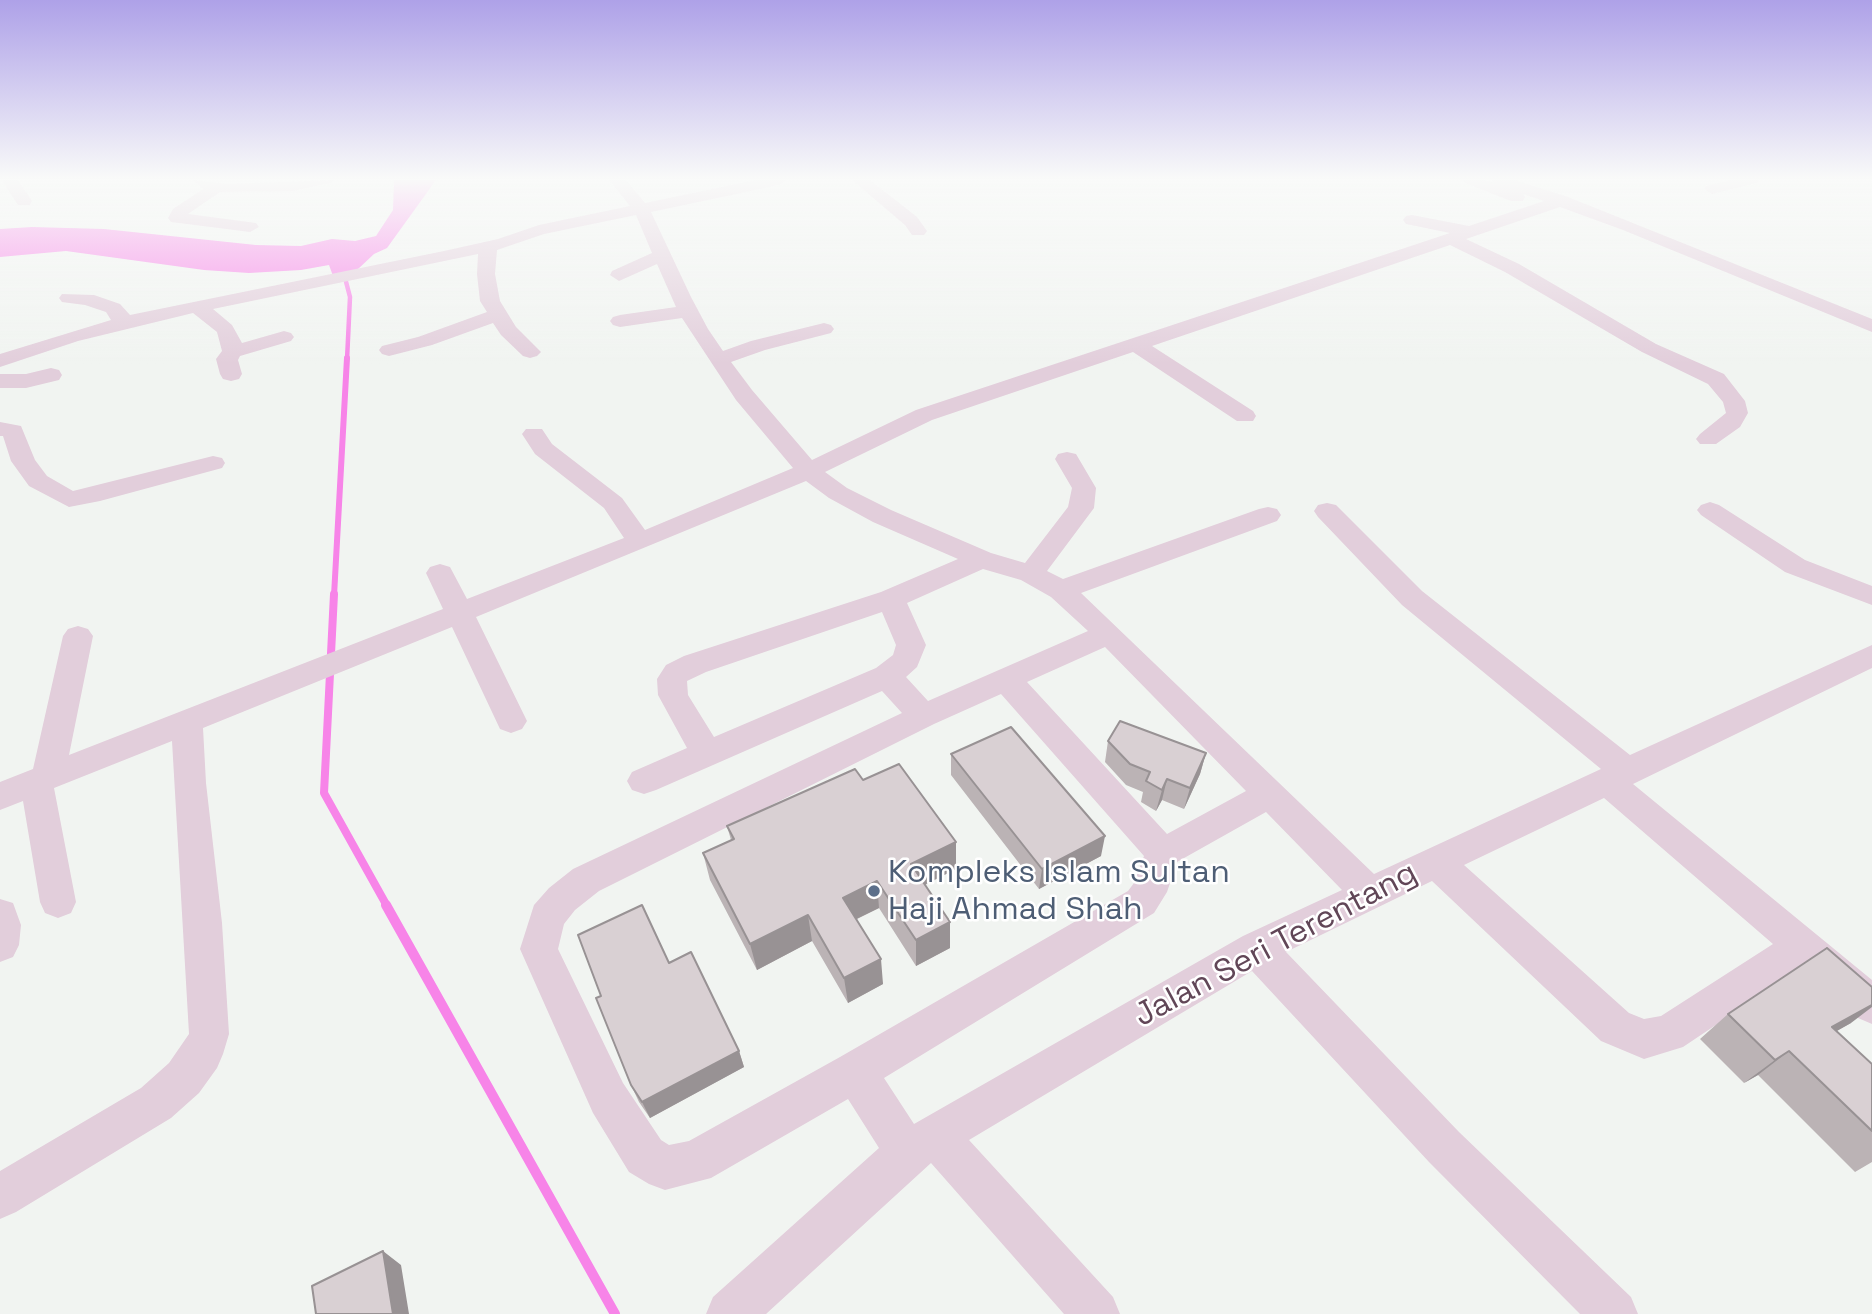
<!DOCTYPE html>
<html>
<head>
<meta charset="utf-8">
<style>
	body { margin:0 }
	canvas { display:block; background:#f1f4f1 }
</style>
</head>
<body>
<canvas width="1872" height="1314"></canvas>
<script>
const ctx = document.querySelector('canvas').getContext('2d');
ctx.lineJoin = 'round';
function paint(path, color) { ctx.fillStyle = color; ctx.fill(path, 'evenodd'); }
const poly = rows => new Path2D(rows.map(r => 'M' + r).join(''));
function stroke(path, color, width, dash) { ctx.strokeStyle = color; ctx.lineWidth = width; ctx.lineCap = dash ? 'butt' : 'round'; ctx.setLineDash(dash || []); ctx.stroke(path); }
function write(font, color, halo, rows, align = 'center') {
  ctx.font = font + ' "Space Grotesk",sans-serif'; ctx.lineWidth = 5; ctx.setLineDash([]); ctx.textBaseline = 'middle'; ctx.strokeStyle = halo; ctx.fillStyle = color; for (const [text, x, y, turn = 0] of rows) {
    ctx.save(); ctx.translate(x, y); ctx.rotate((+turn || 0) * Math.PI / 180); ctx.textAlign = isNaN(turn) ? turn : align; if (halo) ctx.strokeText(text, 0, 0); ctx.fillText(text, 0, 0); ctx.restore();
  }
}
paint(poly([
	[394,180,436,180,387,248,374,254,357,270,333,276,329,265,301,270,249,273,204,270,66,251,0,257,0,229,32,227,104,229,256,245,301,246,332,239,355,241,376,236,393,210]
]), '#f784e8');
stroke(poly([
	[344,274,350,297,347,360]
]), '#f784e8', 4.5);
stroke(poly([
	[334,596,347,358]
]), '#f784e8', 6);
stroke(poly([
	[334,594,324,793,387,906]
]), '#f784e8', 8);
stroke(poly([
	[386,905,615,1314]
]), '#f784e8', 10);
paint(poly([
	[4,180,18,180,32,201,30,205,18,205,3,182,4,180],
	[193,180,228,184,333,180,331,183,293,191,220,192,188,214,256,223,259,227,250,232,171,222,168,218,173,209,203,189,193,180],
	[609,180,626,180,645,203,755,180,787,180,779,185,651,212,691,297,708,329,723,351,751,341,824,323,831,325,834,329,831,333,765,350,731,362,752,390,812,460,916,410,1450,233,1406,224,1403,220,1406,216,1412,215,1469,226,1544,201,1523,194,1525,197,1523,201,1511,201,1465,183,1463,180,1486,180,1494,183,1492,180,1515,180,1568,197,1872,319,1872,332,1623,230,1560,207,1466,239,1519,264,1656,344,1724,374,1745,401,1748,413,1740,427,1716,444,1700,444,1696,439,1700,434,1726,413,1723,402,1708,384,1642,352,1505,272,1450,245,1152,346,1253,411,1256,416,1253,421,1237,421,1133,352,932,420,825,472,847,488,891,510,991,553,1025,563,1068,507,1072,488,1055,459,1058,454,1067,452,1076,454,1096,488,1094,508,1047,571,1063,579,1259,509,1268,507,1277,509,1281,515,1277,521,1081,593,1374,874,1601,769,1402,605,1318,517,1314,511,1318,505,1327,503,1336,505,1422,591,1630,755,1872,645,1872,668,1633,784,1872,980,1872,1024,1858,1018,1801,968,1683,1047,1644,1059,1601,1041,1432,881,1286,952,1459,1132,1631,1297,1638,1314,1580,1314,1429,1162,1252,971,969,1140,1113,1297,1120,1314,1064,1314,931,1163,766,1314,706,1314,713,1297,879,1148,848,1099,711,1178,665,1190,649,1184,629,1172,593,1113,520,949,534,905,549,888,573,869,902,713,882,691,656,790,644,794,632,790,627,781,632,772,687,748,658,695,657,679,666,665,684,656,881,592,958,559,873,522,829,498,806,481,476,617,527,721,522,729,511,733,500,729,452,627,203,728,206,783,222,923,229,1034,223,1054,217,1068,199,1093,171,1118,16,1212,0,1219,0,1171,141,1088,169,1063,189,1034,172,741,54,788,76,902,71,913,58,918,45,913,40,902,23,801,0,810,0,782,33,769,63,636,68,629,78,626,88,629,93,636,69,755,443,609,426,573,430,567,440,564,450,567,467,599,624,538,604,508,535,454,522,434,526,429,542,429,552,444,622,498,645,530,793,468,736,400,682,318,620,327,613,325,610,321,613,317,620,315,676,307,657,264,619,281,610,275,612,271,652,253,636,215,544,234,497,250,495,274,500,301,516,327,541,352,537,356,530,358,523,356,501,335,493,323,432,345,389,356,382,354,379,350,382,346,418,337,487,312,480,301,477,274,478,254,213,309,232,325,242,343,284,331,291,333,294,337,291,341,240,356,238,360,242,374,239,379,231,381,223,379,220,374,216,359,222,351,217,332,193,313,78,341,0,367,0,354,111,320,106,312,85,305,62,302,59,298,62,294,94,295,120,304,130,315,444,251,498,239,539,225,630,206,609,180],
	[983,569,1021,580,1051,597,1088,631,928,701,906,677,917,667,926,645,907,603,983,569],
	[882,612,896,645,893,655,876,668,714,737,688,695,687,681,706,672,882,612],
	[1105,647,1246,791,1167,834,1027,682,1105,647],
	[1001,694,1144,856,1134,883,1128,891,840,1057,689,1141,669,1145,661,1140,623,1083,558,949,564,924,575,910,599,891,934,724,1001,694],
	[1604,798,1773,944,1661,1016,1644,1019,1629,1013,1464,865,1604,798],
	[1266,812,1342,890,1243,936,914,1124,884,1078,1154,913,1167,892,1177,862,1266,812],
	[852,180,870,180,917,217,927,231,924,235,912,235,905,225,852,180],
	[1730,180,1759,180,1757,183,1712,194,1704,189,1706,186,1730,180],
	[51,368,59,370,62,375,59,380,26,388,0,388,0,374,26,374,51,368],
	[0,422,21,426,35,460,47,476,73,491,213,456,222,458,225,463,222,468,100,501,69,507,29,486,11,461,3,436,0,436,0,422],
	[1710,502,1719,505,1805,560,1872,586,1872,605,1785,572,1701,515,1697,510,1701,505,1710,502],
	[0,899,13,903,21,925,19,945,13,957,0,962,0,899]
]), '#e2cedb');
paint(poly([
	[1108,741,1206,753,1200,774,1184,809,1162,800,1156,811,1141,802,1143,792,1126,785,1105,762],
	[951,754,1101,856,1039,889,951,775],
	[863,780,956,842,956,869,925,885,950,922,950,948,916,966,879,908,857,919,883,984,848,1003,812,941,757,970,710,880,703,853,731,840,727,826],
	[669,963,739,1051,744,1067,650,1118,639,1102,631,1085],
	[1728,1014,1851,1023,1836,1031,1872,1064,1872,1162,1855,1172,1758,1075,1744,1083,1700,1039]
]), '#bbb3b5');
paint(poly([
	[1206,753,1200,774,1184,809,1190,788],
	[1167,779,1162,800,1156,811,1162,790],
	[1105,836,1101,856,1039,889,1042,869],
	[956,842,956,869,912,891,911,864],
	[877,881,879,908,846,924,843,898],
	[808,915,812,941,757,970,750,944],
	[950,922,950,948,916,966,916,940],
	[881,959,883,984,848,1003,844,978],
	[1872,1005,1872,1007,1851,1023,1800,1052,1832,1027],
	[739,1051,744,1067,650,1118,642,1102],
	[1789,1051,1758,1075,1744,1083,1775,1060],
	[383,1251,401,1265,409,1314,393,1314]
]), '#989294');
const building = poly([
	[1120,721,1206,753,1190,788,1167,779,1162,790,1146,781,1150,772,1130,764,1108,741,1120,721],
	[1011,727,1105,836,1042,869,951,754,1011,727],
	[899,764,956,842,911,864,950,922,916,940,877,881,843,898,881,959,844,978,808,915,750,944,703,853,734,839,727,826,855,769,863,780,899,764],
	[642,905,669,963,691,952,739,1051,642,1102,631,1085,596,998,601,996,578,935,642,905],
	[1827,948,1872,987,1872,1005,1832,1027,1872,1064,1872,1131,1789,1051,1775,1060,1728,1014,1827,948],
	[383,1251,393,1314,316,1314,312,1286,383,1251]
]);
paint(building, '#d9d0d3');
stroke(building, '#989294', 2);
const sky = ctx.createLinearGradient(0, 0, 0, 364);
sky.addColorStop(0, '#aea1e8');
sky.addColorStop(0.49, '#f9faf9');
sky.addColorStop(1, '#f9faf900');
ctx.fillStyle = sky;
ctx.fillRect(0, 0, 1872, 364);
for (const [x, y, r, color] of [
	[874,891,7,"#5c6f8a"]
]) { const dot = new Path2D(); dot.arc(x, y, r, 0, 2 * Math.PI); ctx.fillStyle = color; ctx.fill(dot); stroke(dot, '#fff', 2.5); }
write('32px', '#4e5e75', '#fff', [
	["Kompleks Islam Sultan",888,873],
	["Haji Ahmad Shah",888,910]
], 'left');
write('32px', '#614657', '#fff', [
	["Jalan Seri Terentang",1276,945,-28]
]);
</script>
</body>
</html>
